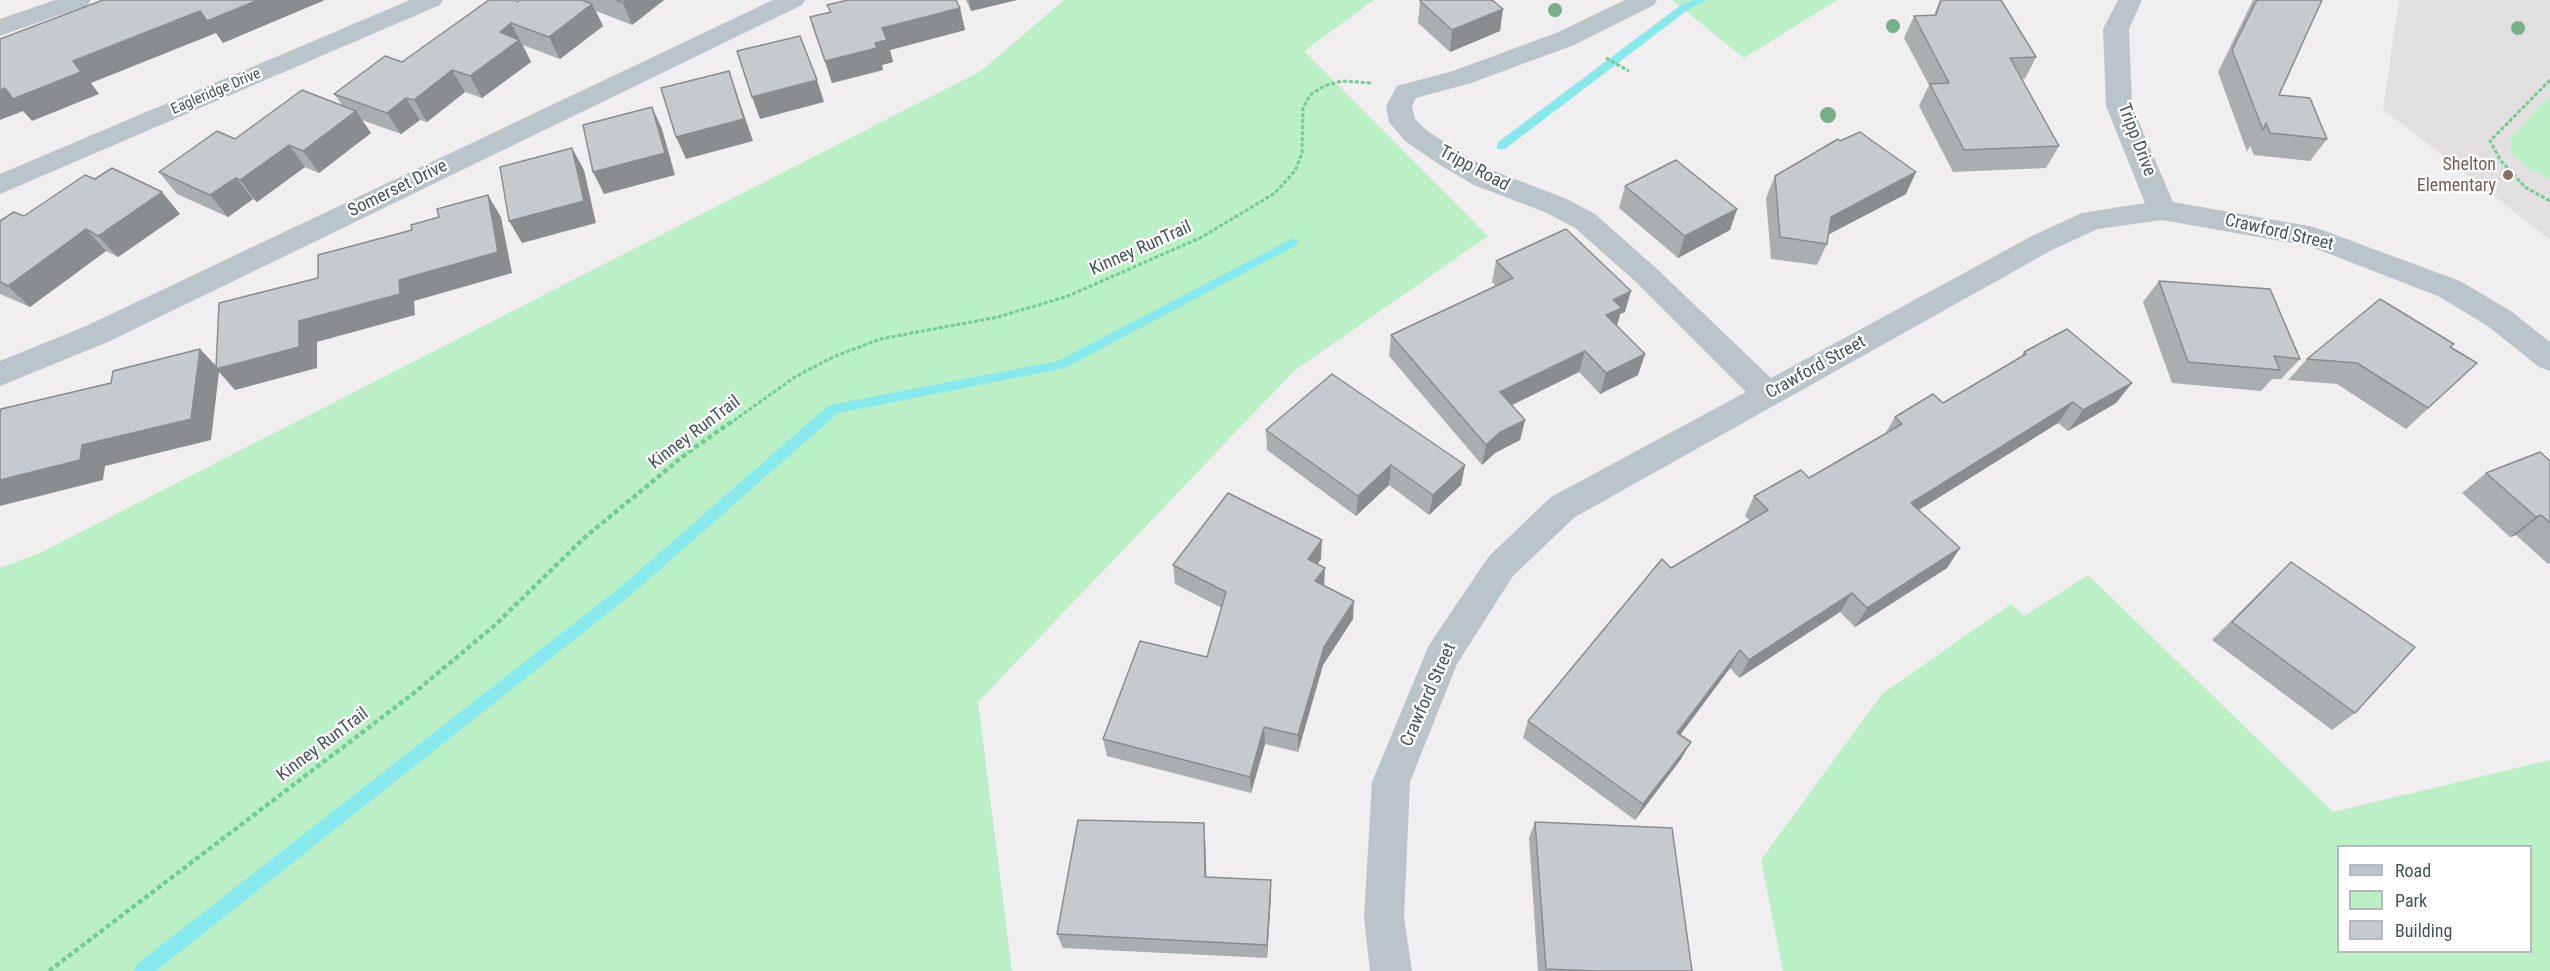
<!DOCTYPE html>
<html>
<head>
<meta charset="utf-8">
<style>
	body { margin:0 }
	#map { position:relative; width:2550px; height:971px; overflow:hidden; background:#f0eeee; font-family:"Roboto Condensed",sans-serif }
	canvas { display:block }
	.legend { position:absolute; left:2337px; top:845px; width:195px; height:108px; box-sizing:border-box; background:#fff; border:2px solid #b5bbbd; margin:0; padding:8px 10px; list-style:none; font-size:18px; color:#46555b }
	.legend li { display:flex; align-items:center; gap:12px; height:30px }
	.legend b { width:30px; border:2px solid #b5bbbd }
</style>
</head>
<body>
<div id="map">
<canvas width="2550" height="971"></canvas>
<ul class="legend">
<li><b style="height:8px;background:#b9c5cb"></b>Road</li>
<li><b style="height:16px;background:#bbefc6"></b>Park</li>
<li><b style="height:16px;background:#c4cace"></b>Building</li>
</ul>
</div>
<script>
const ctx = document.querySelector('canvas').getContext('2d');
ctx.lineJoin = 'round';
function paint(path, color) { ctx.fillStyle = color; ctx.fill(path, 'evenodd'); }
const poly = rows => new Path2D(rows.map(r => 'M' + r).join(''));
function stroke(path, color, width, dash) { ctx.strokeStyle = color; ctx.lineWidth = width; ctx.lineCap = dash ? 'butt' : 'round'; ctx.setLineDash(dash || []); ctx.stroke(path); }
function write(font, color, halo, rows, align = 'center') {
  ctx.font = font + ' "Roboto Condensed",sans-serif'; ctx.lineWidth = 4.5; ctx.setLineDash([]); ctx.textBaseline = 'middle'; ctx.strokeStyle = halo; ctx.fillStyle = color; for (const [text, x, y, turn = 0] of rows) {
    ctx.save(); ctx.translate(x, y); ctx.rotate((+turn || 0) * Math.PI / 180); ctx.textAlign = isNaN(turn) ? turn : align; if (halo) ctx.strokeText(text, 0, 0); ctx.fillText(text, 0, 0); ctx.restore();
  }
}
paint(poly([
	[2399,0,2550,0,2550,240,2383,109]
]), '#e1dfe0');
paint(poly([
	[1064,0,1374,0,1304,51,1488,236,1294,371,978,702,1012,971,0,971,0,568,40,553,981,71],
	[1672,0,1837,0,1744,58],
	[2550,95,2550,179,2529,169,2511,153,2511,138],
	[2088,575,2333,812,2550,760,2550,971,1783,971,1761,860,1882,694,2011,604,2024,616],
	[2338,846,2530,846,2530,952,2338,952]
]), '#bbefc6');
paint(poly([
	[1693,0,1706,0,1689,9,1505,149,1497,149,1497,143,1681,5,1693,0],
	[1293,238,1299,242,1297,245,1065,368,838,413,632,594,156,971,134,971,136,965,622,586,829,405,1058,361,1293,238]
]), '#87e9ed');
stroke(poly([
	[1606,58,1629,71],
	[2550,80,2490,141,2501,161,2525,187,2550,201],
	[729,424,795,377,831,358,880,339,998,317,1068,296,1202,237,1275,193,1295,171,1302,153,1303,108,1310,95,1324,86,1342,81,1372,83]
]), '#72ce91', 3, [4, 2]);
stroke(poly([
	[49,971,414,693,494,626,584,538,687,453,731,422]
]), '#72ce91', 4.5, [5, 3]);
paint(poly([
	[55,0,91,0,88,5,0,36,0,19,55,0],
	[410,0,443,0,440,5,0,194,0,174,410,0],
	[773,0,805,0,802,5,108,342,0,386,0,361,86,326,773,0],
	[1625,0,1657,0,1654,5,1574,45,1471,83,1416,98,1412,106,1415,119,1425,129,1460,153,1494,171,1567,199,1595,214,1656,268,1771,378,2032,236,2082,213,2145,203,2106,106,2103,29,2118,0,2142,0,2129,29,2132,106,2173,202,2314,227,2460,281,2511,311,2550,342,2550,371,2539,367,2489,327,2440,297,2309,246,2162,220,2098,229,2052,250,1575,517,1513,576,1457,664,1410,782,1404,917,1412,971,1370,971,1364,917,1372,782,1429,645,1489,556,1551,497,1746,392,1636,282,1575,228,1547,213,1474,185,1440,165,1405,141,1389,122,1386,106,1397,86,1453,71,1556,33,1625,0]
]), '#b9c5cb');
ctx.fillStyle = '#78b08a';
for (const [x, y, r] of [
	[1555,10,7],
	[1893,26,7],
	[2518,28,7],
	[1828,115,8]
]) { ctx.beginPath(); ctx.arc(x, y, r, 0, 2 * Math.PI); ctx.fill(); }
paint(poly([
	[520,0,664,0,632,25,596,11,603,26,560,59,523,45,531,62,482,98,465,92,427,122,420,120,401,134,362,120,371,133,319,173,305,167,257,202,253,199,228,217,177,194,159,172,235,139,343,106,334,94,402,62],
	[966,0,1017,0,971,11],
	[1940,0,2001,0,2036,57,2025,79,2022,79,2059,146,2046,168,1953,172,1919,106,1929,85,1904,38,1914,16,1934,15],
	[2253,0,2322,0,2279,95,2327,139,2310,161,2254,155,2250,146,2247,152,2218,72],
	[1420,1,1500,31,1450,52,1418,23],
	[827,5,960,8,965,30,890,50,893,62,882,65,883,70,832,83,810,17,830,12],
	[1840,141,1906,194,1828,235,1827,244,1817,265,1771,259,1766,198,1775,176],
	[1625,186,1737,209,1730,230,1678,258,1619,208],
	[180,214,118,257,106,251,30,307,0,294,0,221,24,216],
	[1496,261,1625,312,1620,314,1617,326,1645,354,1638,375,1600,394,1579,372,1511,405,1525,420,1520,440,1495,453,1482,465,1389,356,1391,335,1496,286,1492,282],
	[2159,281,2300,359,2281,379,2272,379,2261,391,2172,383,2143,302],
	[2450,347,2477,363,2406,429,2337,384,2288,380,2307,359],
	[2024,352,2132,383,2116,403,2068,431,2058,423,1918,510,1960,548,1947,568,1855,627,1840,612,1739,678,1730,668,1680,735,1681,759,1635,820,1523,738,1528,721,1671,568,1750,521,1745,516,1754,496,1809,478,1885,434,1895,417,1943,403,2020,358],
	[1266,430,1465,465,1461,485,1429,515,1389,485,1356,516,1267,450],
	[2550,461,2550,563,2548,564,2516,535,2510,537,2462,493,2486,473],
	[1321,559,1318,564,1324,586,1353,619,1323,665,1298,752,1265,744,1251,793,1107,756,1103,739,1207,657,1222,608,1175,584,1173,565],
	[2291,562,2355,713,2332,730,2212,640,2271,581],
	[1535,822,1692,971,1538,971,1529,838],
	[1204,823,1205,838,1206,877,1271,895,1267,958,1063,948,1057,934]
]), '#a9aeb1');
paint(poly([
	[258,0,325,0,223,43,216,33,91,83,99,94,32,121,23,111,0,120,0,90,200,11],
	[626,0,664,0,632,25,623,3],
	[969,0,1017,0,971,11],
	[592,4,603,26,560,59,549,37],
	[960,8,965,30,890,50,893,62,882,65,883,70,832,83,825,61,875,43,882,28],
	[1503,9,1500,31,1450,52,1452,30],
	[511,23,531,62,482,98,470,76,500,32],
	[452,70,465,92,427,122,414,100],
	[729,71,753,141,686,159,676,137],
	[817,80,824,102,760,119,752,97],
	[406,98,420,120,401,134,387,113],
	[652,107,662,129,675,175,604,194,593,172],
	[356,111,371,133,319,173,303,151],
	[289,145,305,167,257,202,240,180],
	[572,148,584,170,596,223,522,243,509,221],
	[1916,172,1906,194,1821,238,1831,217],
	[236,178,253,199,228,217,210,195],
	[162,192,180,214,118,257,98,236],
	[488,195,501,217,512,273,414,301,415,315,317,342,317,368,235,390,219,372,211,440,105,466,103,480,0,506,0,480,82,445,200,349,218,368,299,321,399,280],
	[1737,209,1730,230,1678,258,1685,236],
	[86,229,106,251,30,307,8,286],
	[1631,291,1625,312,1620,314,1616,329,1606,315,1613,300],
	[1585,351,1579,372,1496,413,1500,392],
	[1645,354,1638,375,1600,394,1606,373],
	[2132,383,2116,403,2068,431,2083,410],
	[2073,402,2058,423,1898,523,1911,503],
	[1525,420,1520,440,1495,453,1482,465,1486,445,1499,433],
	[1391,465,1389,485,1356,516,1358,496],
	[1465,465,1461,485,1429,515,1433,495],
	[2541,515,2516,535,2510,537,2536,517],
	[1322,540,1321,559,1307,578,1308,559],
	[1960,548,1947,568,1855,627,1867,608],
	[1325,568,1324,587,1315,581],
	[1852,593,1840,612,1739,678,1749,660],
	[1354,601,1353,619,1323,665,1298,752,1298,735,1324,647],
	[1740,650,1730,668,1669,750,1677,733],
	[1264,727,1265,744,1251,793,1250,777],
	[1691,742,1681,759,1635,820,1643,804],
	[1204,823,1205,838,1207,891,1205,877],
	[1271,880,1271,895,1267,958,1267,945]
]), '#898d90');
const building = poly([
	[103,0,258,0,207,21,200,11,73,61,81,72,13,99,5,88,0,90,0,39,103,0],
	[489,0,516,0,517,2,520,0,582,0,592,4,549,37,511,23,500,32,519,40,470,76,452,70,414,100,406,98,387,113,334,94,385,56,402,62,489,0],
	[616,0,626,0,623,3,616,0],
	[848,0,956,0,960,8,882,28,887,40,875,43,877,48,825,61,810,17,831,12,827,5,848,0],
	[1422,0,1492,0,1503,9,1452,30,1420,1,1422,0],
	[1941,0,2001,0,2036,57,2010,58,2059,146,1964,150,1930,84,1949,83,1914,16,1936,15,1941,0],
	[2257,0,2322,0,2279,95,2310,98,2327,139,2270,133,2266,123,2263,130,2232,50,2257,0],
	[800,36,817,80,752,97,737,51,800,36],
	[729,71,744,119,676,137,661,88,729,71],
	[302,90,356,111,303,151,289,145,240,180,236,178,210,195,159,172,217,131,235,139,302,90],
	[652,107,665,153,593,172,583,125,652,107],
	[1860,132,1916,172,1831,217,1827,244,1780,237,1775,176,1838,139,1840,141,1860,132],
	[572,148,584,201,509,221,500,167,572,148],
	[1676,160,1737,209,1685,236,1625,186,1676,160],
	[112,168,162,192,98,236,86,229,8,286,0,282,0,221,14,212,24,216,85,175,95,179,112,168],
	[488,195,498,252,399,280,400,294,299,321,299,347,216,369,219,303,318,278,318,255,412,230,411,225,439,217,437,209,488,195],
	[1566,229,1631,291,1613,300,1622,308,1606,315,1645,354,1606,373,1585,351,1500,392,1525,420,1499,433,1486,445,1391,335,1513,278,1496,261,1566,229],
	[2159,281,2270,289,2300,359,2274,356,2280,370,2188,362,2159,281],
	[2380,299,2454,344,2450,347,2477,363,2428,408,2357,363,2307,359,2380,299],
	[2067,329,2132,383,2083,410,2073,402,1911,503,1960,548,1867,608,1852,593,1749,660,1740,650,1677,733,1691,742,1643,804,1528,721,1662,559,1671,568,1768,510,1754,496,1801,470,1809,478,1902,424,1895,417,1933,394,1943,403,2026,354,2024,352,2067,329],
	[200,349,191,419,82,445,80,460,0,480,0,413,1,409,111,383,113,371,200,349],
	[1332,374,1465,465,1433,495,1391,465,1358,496,1266,430,1332,374],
	[2540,452,2550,461,2550,523,2541,515,2536,517,2486,473,2540,452],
	[1228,493,1322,540,1308,559,1325,568,1315,581,1354,601,1324,647,1298,735,1264,727,1250,777,1103,739,1140,641,1207,657,1226,592,1173,565,1228,493],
	[2291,562,2415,647,2355,713,2232,622,2291,562],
	[1078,820,1204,823,1205,877,1271,880,1267,945,1057,934,1078,820],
	[1535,822,1672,828,1692,971,1595,971,1546,969,1535,822]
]);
paint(building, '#c4cace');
stroke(building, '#898d90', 1.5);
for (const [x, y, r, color] of [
	[2508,175,6,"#8d6e63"]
]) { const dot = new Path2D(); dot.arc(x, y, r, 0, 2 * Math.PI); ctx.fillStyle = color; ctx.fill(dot); stroke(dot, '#fff', 2); }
write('15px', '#46555b', '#fff', [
	["Eagleridge Drive",216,92,-23]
]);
write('18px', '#46555b', '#fff', [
	["Tripp Drive",2136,140,69],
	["Tripp Road",1474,169,28],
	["Somerset Drive",398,189,-26],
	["Crawford Street",2279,233,13],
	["Kinney RunTrail",1141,249,-24],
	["Crawford Street",1816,368,-29],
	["Kinney RunTrail",695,433,-37],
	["Crawford Street",1429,695,-66],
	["Kinney RunTrail",323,745,-37]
]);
write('18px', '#785e54', '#fff', [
	["Shelton",2496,165],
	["Elementary",2496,186]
], 'right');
</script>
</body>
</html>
